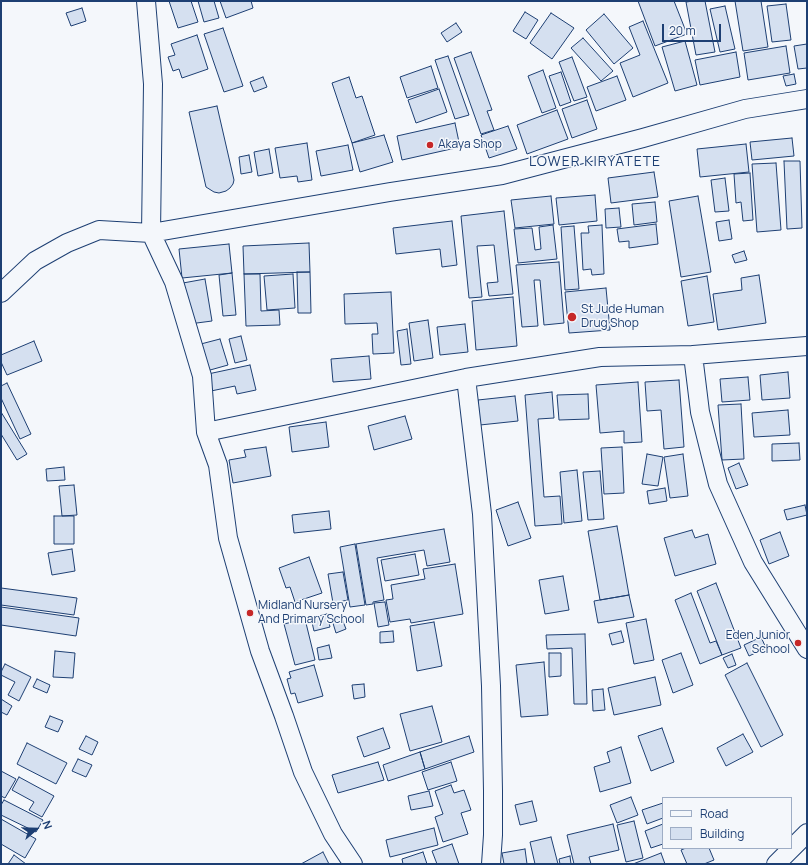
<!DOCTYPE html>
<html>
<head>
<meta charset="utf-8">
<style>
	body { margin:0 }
	#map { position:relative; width:808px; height:865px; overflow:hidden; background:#f4f7fb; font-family:Manrope,sans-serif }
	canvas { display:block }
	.frame { position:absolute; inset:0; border:2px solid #1d3f73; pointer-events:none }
	.legend { position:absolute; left:662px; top:797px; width:130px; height:52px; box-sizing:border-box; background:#f4f7fb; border:1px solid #9eadc5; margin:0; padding:5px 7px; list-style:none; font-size:12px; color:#1d3f73 }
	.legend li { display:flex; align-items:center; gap:8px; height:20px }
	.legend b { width:20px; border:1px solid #9eadc5 }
	.north { position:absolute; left:16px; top:809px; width:40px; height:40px; -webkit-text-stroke:3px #f4f7fb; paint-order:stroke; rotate:70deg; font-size:11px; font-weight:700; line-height:16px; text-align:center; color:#1d3f73 }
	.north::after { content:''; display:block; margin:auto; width:14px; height:18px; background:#1d3f73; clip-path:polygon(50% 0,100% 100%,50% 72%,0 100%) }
	.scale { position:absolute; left:662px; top:24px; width:59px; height:18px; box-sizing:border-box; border:2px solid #1d3f73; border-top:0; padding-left:5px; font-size:12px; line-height:14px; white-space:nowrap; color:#1d3f73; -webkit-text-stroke:3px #f4f7fb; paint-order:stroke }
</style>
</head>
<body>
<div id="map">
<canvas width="808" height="865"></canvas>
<div class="frame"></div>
<ul class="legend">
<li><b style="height:5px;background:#f4f7fb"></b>Road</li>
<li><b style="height:11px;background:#d5e0f0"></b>Building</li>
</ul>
<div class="north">N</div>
<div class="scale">20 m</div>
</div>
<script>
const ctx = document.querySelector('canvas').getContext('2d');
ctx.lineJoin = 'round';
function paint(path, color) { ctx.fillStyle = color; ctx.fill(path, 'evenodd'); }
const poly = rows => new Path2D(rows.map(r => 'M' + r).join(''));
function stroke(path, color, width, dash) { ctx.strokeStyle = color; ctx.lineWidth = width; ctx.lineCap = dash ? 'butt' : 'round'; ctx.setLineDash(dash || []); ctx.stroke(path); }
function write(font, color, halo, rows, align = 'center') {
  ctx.font = font + ' Manrope,sans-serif'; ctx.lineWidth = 3; ctx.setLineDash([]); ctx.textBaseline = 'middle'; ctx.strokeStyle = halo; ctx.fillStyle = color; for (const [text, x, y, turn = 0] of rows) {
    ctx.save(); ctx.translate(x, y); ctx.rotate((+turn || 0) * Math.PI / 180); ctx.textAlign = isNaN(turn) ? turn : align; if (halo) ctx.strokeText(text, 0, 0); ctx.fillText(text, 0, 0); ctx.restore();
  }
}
const building = poly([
	[169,1,191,1,198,22,178,28,169,1],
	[198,1,214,1,219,18,204,22,198,1],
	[220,1,251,1,253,8,226,18,220,1],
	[638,1,675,1,674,1,687,34,655,46,638,1],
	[693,1,705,1,715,52,696,55,686,2,693,1],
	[735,1,761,1,768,47,743,51,735,1],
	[786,4,791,40,772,42,767,6,786,4],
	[725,6,735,49,720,52,710,9,725,6],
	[82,8,86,21,71,26,66,13,82,8],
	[525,12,538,20,526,39,513,31,525,12],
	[551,13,574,28,552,59,530,43,551,13],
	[604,14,633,48,614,64,586,30,604,14],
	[643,21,668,83,633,97,620,63,640,55,629,27,643,21],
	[456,23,462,32,447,42,441,33,456,23],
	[223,28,243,86,224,92,204,34,223,28],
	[197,35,208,69,182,78,179,69,173,71,168,57,175,55,171,44,197,35],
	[583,38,613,71,601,81,571,48,583,38],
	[685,41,697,85,675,91,662,47,685,41],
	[807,44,807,68,798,69,794,46,807,44],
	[786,46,790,73,748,80,744,53,786,46],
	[471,52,492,110,487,111,494,130,481,134,454,58,471,52],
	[736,52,740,77,700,85,695,60,736,52],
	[448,56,469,115,455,119,435,60,448,56],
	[572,57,587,97,574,101,559,62,572,57],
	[431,66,438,88,407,98,400,77,431,66],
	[543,70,556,108,542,113,528,76,543,70],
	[561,72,571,102,560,106,549,76,561,72],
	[794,74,796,84,786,86,783,76,794,74],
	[617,76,626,100,596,111,587,87,617,76],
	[263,77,267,87,254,92,250,82,263,77],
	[349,77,356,98,362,96,375,135,352,143,332,83,349,77],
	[439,89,447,112,416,123,408,100,439,89],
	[587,100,597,129,572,138,562,109,587,100],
	[217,106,234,180,233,184,230,188,226,191,219,193,214,192,206,187,189,112,217,106],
	[557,110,568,139,527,154,517,125,557,110],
	[455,123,460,147,402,160,397,136,455,123],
	[508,126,517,149,489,158,481,135,508,126],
	[384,135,393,162,360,172,352,143,384,135],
	[792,138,794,156,752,160,750,142,792,138],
	[307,143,312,180,298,182,297,176,280,178,275,148,307,143],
	[746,144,749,172,700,177,697,149,746,144],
	[348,145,353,170,321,176,316,151,348,145],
	[269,149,273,173,258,176,254,152,269,149],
	[249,155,252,172,241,174,239,157,249,155],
	[784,161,800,161,802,228,787,229,784,161],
	[776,163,781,230,757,232,752,164,776,163],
	[654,172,658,197,611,203,608,178,654,172],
	[750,173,753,220,743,221,741,202,736,203,734,174,750,173],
	[725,178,729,211,715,212,711,180,725,178],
	[595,195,597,221,559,225,556,198,595,195],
	[551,196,554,224,515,228,511,200,551,196],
	[698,196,711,272,681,277,669,201,698,196],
	[655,202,657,222,634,225,632,204,655,202],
	[619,208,621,227,606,228,605,209,619,208],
	[504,211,513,294,489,296,487,283,498,282,494,245,477,246,482,297,469,298,461,216,504,211],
	[729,220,732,239,719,241,716,222,729,220],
	[452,221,457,265,442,267,440,249,396,254,393,228,452,221],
	[656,224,658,244,629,248,629,241,619,242,617,229,656,224],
	[553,225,557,259,518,263,514,229,532,228,535,250,541,249,539,227,553,225],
	[602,225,604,274,592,275,591,269,583,270,581,233,589,233,588,226,602,225],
	[574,226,579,289,565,290,561,227,574,226],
	[309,243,310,272,244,274,243,246,309,243],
	[229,244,232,273,182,278,179,249,229,244],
	[744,251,747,260,735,263,732,255,744,251],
	[559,262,564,323,544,325,540,280,534,280,538,326,522,327,516,265,559,262],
	[297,272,310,272,311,313,298,313,297,272],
	[232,273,236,315,223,316,219,275,232,273],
	[244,274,260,274,261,311,279,310,280,325,246,326,244,274],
	[293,274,295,308,267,310,264,276,293,274],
	[759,275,766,323,718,330,713,294,742,290,741,278,759,275],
	[707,276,714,322,688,326,681,281,707,276],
	[205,279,212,321,189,324,183,283,205,279],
	[606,288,610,330,569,333,565,292,606,288],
	[391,292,394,353,373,354,372,334,378,334,377,323,345,324,344,294,391,292],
	[513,297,517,346,476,350,472,301,513,297],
	[428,320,433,358,414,361,409,323,428,320],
	[465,324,468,352,440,355,437,327,465,324],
	[407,329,411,364,401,365,397,331,407,329],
	[241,336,247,360,235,363,229,339,241,336],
	[220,339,228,365,203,372,197,345,220,339],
	[34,341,42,361,7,375,1,362,1,355,34,341],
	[369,356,371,379,333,382,331,359,369,356],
	[250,365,256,390,237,394,235,386,211,391,208,374,250,365],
	[788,372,790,398,762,400,760,375,788,372],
	[748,377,750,400,722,402,720,379,748,377],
	[679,380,684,447,664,449,661,410,647,411,645,382,679,380],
	[638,382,642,442,624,443,624,431,600,433,596,385,638,382],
	[7,383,31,434,20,439,1,398,1,386,7,383],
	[552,392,554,418,538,419,544,497,560,496,562,524,535,526,525,395,552,392],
	[588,394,589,419,559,420,557,395,588,394],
	[515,396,518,421,480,425,478,400,515,396],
	[741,404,744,459,722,460,718,405,741,404],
	[788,410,790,435,754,437,752,413,788,410],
	[1,412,27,454,17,460,1,434,1,412],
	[405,416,412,439,374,450,368,426,405,416],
	[326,422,329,447,292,452,289,427,326,422],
	[799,443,800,460,772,461,772,444,799,443],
	[266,447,271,476,233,483,229,460,246,457,244,450,266,447],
	[622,447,624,493,604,494,601,448,622,447],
	[647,454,663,457,658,486,642,484,647,454],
	[683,454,688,496,670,498,664,457,683,454],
	[739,463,748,485,736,489,728,468,739,463],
	[64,467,65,480,47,481,46,469,64,467],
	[577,470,582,521,564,523,560,472,577,470],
	[600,471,604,519,588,520,583,472,600,471],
	[74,485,77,515,62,516,59,486,74,485],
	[665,488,667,501,649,504,647,491,665,488],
	[518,502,531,538,508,546,496,510,518,502],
	[805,505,807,515,787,520,784,510,805,505],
	[329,511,331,529,294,533,292,515,329,511],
	[54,516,74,516,74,544,54,544,54,516],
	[617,526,629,595,600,600,588,531,617,526],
	[444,529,450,562,427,566,424,550,377,558,384,600,373,602,373,604,366,605,356,544,444,529],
	[692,530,695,538,708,534,716,564,675,576,664,538,692,530],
	[780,532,789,556,769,564,760,540,780,532],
	[355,544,365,605,350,607,340,547,355,544],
	[72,549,75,571,52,575,48,553,72,549],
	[415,554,419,575,385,581,381,560,415,554],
	[309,557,322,593,295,602,290,587,286,588,279,568,309,557],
	[455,564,463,614,411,623,410,619,390,622,386,600,393,599,391,585,425,579,423,569,455,564],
	[343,572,348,600,333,603,328,574,343,572],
	[563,576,569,610,545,614,539,580,563,576],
	[716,583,741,648,722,655,697,591,716,583],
	[1,588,77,598,74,615,1,605,1,588],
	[691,593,710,643,716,641,722,655,700,664,675,600,691,593],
	[629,595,634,617,598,623,594,601,629,595],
	[385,602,389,625,378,627,374,603,385,602],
	[1,607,79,618,76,636,1,625,1,607],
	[327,614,330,627,314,631,311,618,327,614],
	[341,616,346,629,336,633,332,620,341,616],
	[305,619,315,660,295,665,284,624,305,619],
	[646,619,654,660,634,664,626,623,646,619],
	[434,622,442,666,417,671,410,626,434,622],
	[393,631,394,642,380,643,380,632,393,631],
	[621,631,624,642,612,645,609,634,621,631],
	[585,634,587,704,574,704,572,648,547,649,546,635,585,634],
	[761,637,766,648,749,656,744,645,761,637],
	[329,645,332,658,319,660,317,648,329,645],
	[55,651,75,653,73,678,53,677,55,651],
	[549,653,561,653,561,676,549,677,549,653],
	[681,653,693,685,673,693,662,660,681,653],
	[732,654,736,665,728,668,723,658,732,654],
	[544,662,548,715,521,717,516,665,544,662],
	[747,663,783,735,761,747,725,675,747,663],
	[5,664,31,677,19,701,8,695,15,682,1,675,1,672,5,664],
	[314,665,323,696,298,703,295,693,291,694,287,679,291,678,289,672,314,665],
	[655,677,661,705,614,715,608,688,655,677],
	[37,679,50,685,47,693,33,687,37,679],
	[364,684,365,697,354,699,352,685,364,684],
	[603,689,605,710,593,711,592,690,603,689],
	[1,699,12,706,7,715,1,712,1,699],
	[432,706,442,742,410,751,400,714,432,706],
	[50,716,63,721,58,732,45,727,50,716],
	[383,728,390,748,364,757,357,737,383,728],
	[662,728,674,762,651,771,638,736,662,728],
	[743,734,753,752,726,766,717,748,743,734],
	[86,736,98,742,92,755,79,749,86,736],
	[469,736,474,752,425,769,420,752,469,736],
	[27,743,67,763,56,784,17,764,27,743],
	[621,747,631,783,600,792,594,767,610,762,607,752,621,747],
	[420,752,425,769,388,781,383,765,420,752],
	[78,759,92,765,86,777,72,771,78,759],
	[378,762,384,780,338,793,332,775,378,762],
	[451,762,457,781,428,790,422,772,451,762],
	[1,771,16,779,5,798,1,796,1,771],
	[19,777,54,796,42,817,29,810,34,802,12,790,19,777],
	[451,785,454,793,464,790,471,810,461,813,468,834,443,842,435,817,443,814,435,791,451,785],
	[429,791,433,806,411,810,408,796,429,791],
	[631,797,638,815,617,823,610,805,631,797],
	[4,800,43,820,36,832,1,815,1,805,4,800],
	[532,801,537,821,520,825,515,805,532,801],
	[663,803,663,818,647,824,642,810,663,803],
	[1,819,36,839,25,858,1,844,1,819],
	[634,821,643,858,626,862,617,825,634,821],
	[613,824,619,850,589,857,591,864,574,864,567,835,613,824],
	[663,824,663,844,651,848,645,831,663,824],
	[434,828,438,845,390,857,386,840,434,828],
	[551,837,558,864,535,864,530,842,551,837],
	[452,844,459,864,437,864,432,851,452,844],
	[686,848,709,848,714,860,704,864,687,864,681,850,686,848],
	[525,849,527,864,504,864,502,853,525,849],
	[323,852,329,864,301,864,323,852],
	[423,852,427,864,403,864,402,859,423,852],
	[661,853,665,864,633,864,661,853],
	[14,855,26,864,8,864,14,855],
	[570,856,571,864,560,864,559,859,570,856]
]);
paint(building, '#d5e0f0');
stroke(building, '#1d3f73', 1);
const minor = poly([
	[146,1,153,84,151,233,174,282,202,376,206,432,218,465,228,538,260,651,284,716,303,772,333,834,353,864],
	[1,293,35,261,67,243,99,230,151,233,390,192,502,175,643,138,745,109,807,99],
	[693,355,700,412,718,484,753,562,807,649],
	[466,378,482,514,491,686,493,791,493,835,491,864],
	[206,432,466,378,600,357,693,355,807,346],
	[776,864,807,833]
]);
stroke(minor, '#1d3f73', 20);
stroke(minor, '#f4f7fb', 18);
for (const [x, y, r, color] of [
	[430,145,4,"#c62828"],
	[572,317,5,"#c62828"],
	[250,613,4,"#c62828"],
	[798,643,4,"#c62828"]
]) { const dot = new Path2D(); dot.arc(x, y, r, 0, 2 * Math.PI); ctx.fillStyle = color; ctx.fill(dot); stroke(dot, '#f4f7fb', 1.5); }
write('12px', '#1d3f73', '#f4f7fb', [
	["Akaya Shop",438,145],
	["St Jude Human",581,310],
	["Drug Shop",581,324],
	["Midland Nursery",258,606],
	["And Primary School",258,620],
	["Eden Junior",790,636,"right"],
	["School",790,650,"right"]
], 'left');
ctx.letterSpacing = '1px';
write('14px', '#1d3f73', '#f4f7fb', [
	["LOWER KIRYATETE",595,162]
]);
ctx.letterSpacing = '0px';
</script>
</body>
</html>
